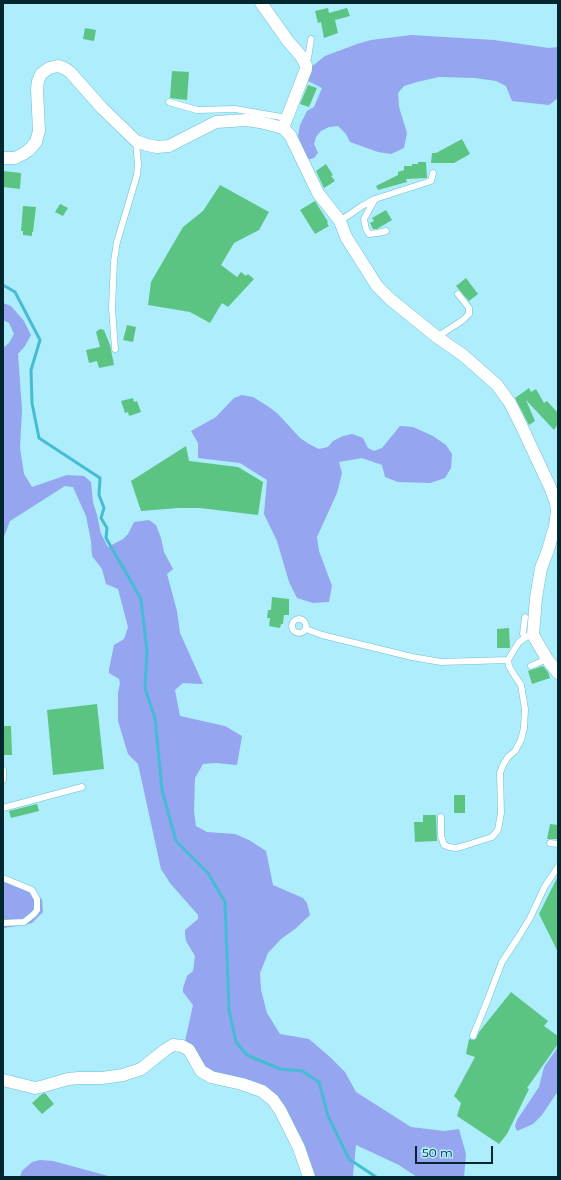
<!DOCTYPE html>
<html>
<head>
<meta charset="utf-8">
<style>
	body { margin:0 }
	#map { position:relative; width:561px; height:1180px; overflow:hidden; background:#adedfc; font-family:Montserrat,sans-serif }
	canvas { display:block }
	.frame { position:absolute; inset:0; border:4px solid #02272e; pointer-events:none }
	.scale { position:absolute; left:415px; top:1146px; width:78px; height:18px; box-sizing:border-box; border:2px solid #02272e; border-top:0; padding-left:5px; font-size:12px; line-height:14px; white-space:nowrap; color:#02272e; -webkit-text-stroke:3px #adedfc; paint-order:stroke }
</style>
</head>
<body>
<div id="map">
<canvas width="561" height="1180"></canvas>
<div class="frame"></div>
<div class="scale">50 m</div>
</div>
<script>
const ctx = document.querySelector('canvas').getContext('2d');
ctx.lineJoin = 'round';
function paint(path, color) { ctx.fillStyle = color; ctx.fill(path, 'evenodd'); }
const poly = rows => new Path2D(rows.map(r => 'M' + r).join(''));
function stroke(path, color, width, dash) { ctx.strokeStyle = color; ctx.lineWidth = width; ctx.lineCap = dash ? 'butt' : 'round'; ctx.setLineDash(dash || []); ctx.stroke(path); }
paint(poly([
	[411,35,494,40,549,48,558,47,558,98,549,105,512,101,506,86,496,81,475,78,439,77,417,82,404,86,398,93,399,107,407,133,404,148,391,154,378,152,350,142,346,134,338,126,329,127,321,131,316,137,314,144,318,153,314,158,307,160,298,136,300,125,307,111,314,107,322,88,306,80,310,68,325,56,357,44,371,40],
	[3,303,11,306,24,321,31,335,25,346,18,354,22,410,20,448,24,474,32,487,67,475,84,476,91,482,93,502,97,515,101,534,108,547,123,539,128,534,134,522,149,520,156,525,161,538,164,552,173,569,167,574,177,611,180,633,203,684,183,683,175,690,180,716,225,726,242,736,237,765,216,763,203,764,195,778,194,811,196,826,207,832,235,834,249,840,266,851,273,885,303,898,307,903,310,915,295,929,281,939,268,953,260,973,261,990,267,1013,280,1034,309,1039,330,1057,345,1072,356,1092,411,1127,444,1131,459,1129,466,1154,464,1177,417,1177,399,1165,356,1145,353,1175,354,1177,313,1177,301,1137,274,1095,222,1076,204,1066,185,1041,193,1005,183,992,183,988,187,976,193,971,195,956,186,941,185,934,185,930,198,919,198,915,170,883,161,869,138,764,128,754,118,721,118,693,120,683,119,679,109,673,109,669,114,645,124,639,128,627,118,589,106,584,102,569,92,556,91,541,86,516,73,487,65,486,10,521,3,539,3,348,9,343,14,334,9,323,3,320],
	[242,395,253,397,269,407,278,414,300,438,309,444,319,449,328,447,333,441,343,436,352,434,363,438,368,448,374,451,382,448,400,426,413,427,433,436,446,445,452,454,451,468,445,478,430,483,398,482,385,477,382,465,362,458,339,462,342,473,337,493,317,537,319,551,332,586,329,602,313,603,297,598,289,582,277,541,264,514,267,480,240,463,198,458,198,443,191,431,216,417,234,398],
	[3,877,15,880,39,896,42,900,43,912,32,923,25,925,3,928],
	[558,1047,558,1091,542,1115,533,1124,517,1131,515,1126,517,1120,539,1087,544,1067],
	[40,1160,53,1161,112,1177,20,1177,22,1171,32,1162]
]), '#95a5ef');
stroke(poly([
	[3,285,15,292,40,340,31,370,32,403,39,438,100,478,99,495,104,508,101,518,107,528,106,538,141,599,147,652,145,688,155,718,162,790,176,841,208,873,225,902,229,1010,236,1042,247,1055,280,1069,302,1071,319,1082,328,1116,349,1159,376,1177]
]), '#46bcd4', 3);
paint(poly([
	[328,8,329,13,347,8,350,16,335,20,338,33,324,38,321,22,318,23,315,11],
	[85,28,96,30,94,41,83,39],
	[172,71,189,72,187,100,170,98],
	[308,85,317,88,309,107,300,104],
	[462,139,470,154,454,163,431,163,432,153,436,153],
	[418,162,426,162,427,178,406,179,407,182,378,190,376,186,398,175,398,172,404,170,404,166,412,166,412,164,418,164],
	[326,164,333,175,331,176,335,181,324,188,316,171],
	[3,171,21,173,20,189,3,187],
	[220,185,269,212,259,230,234,243,221,265,237,277,241,272,246,276,248,274,254,279,228,307,222,303,210,323,190,312,148,305,151,282,183,227,203,211],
	[315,201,328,222,327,223,329,226,315,234,300,210],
	[60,204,68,208,63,216,55,212],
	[23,206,36,207,33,232,32,232,32,236,23,235,23,231,21,231],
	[386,210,392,220,377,229,373,229,370,223,374,221,372,218],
	[466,278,478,294,469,301,456,286],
	[127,325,136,327,133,342,123,340],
	[100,329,104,330,110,345,114,365,99,368,97,361,89,363,86,350,100,347,96,332],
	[529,388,531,392,536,389,544,403,547,401,558,413,558,424,554,430,526,400,535,421,529,425,515,398],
	[133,398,134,402,137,401,141,412,129,416,128,412,125,413,121,401],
	[186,446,189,461,238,467,263,482,258,515,200,508,178,508,141,511,131,481],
	[272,597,289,599,289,615,284,615,283,624,281,624,280,628,269,626,270,618,267,618,268,610,271,610],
	[509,628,510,648,497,648,497,629],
	[543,666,548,672,550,678,532,684,528,671],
	[97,704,104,769,53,775,47,710],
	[3,726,11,726,12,755,3,755],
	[454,795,465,795,465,813,454,813],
	[37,804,39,811,11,818,9,811],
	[423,815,436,815,437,841,415,842,414,822,423,822],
	[550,824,558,825,558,839,547,839],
	[558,876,558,952,539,914],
	[511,992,548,1021,544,1026,558,1036,558,1044,527,1088,529,1089,507,1134,499,1144,457,1116,461,1103,454,1096,475,1057,466,1054,469,1039,473,1040,476,1039,479,1032],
	[45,1093,54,1104,42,1114,32,1103,42,1094]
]), '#5cc483');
const lane = poly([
	[305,63,308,58,311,39],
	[169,102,197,110,235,109,287,118],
	[375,199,364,219,366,229,369,234,378,233,386,231],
	[340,221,362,206,375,199,431,181,433,173],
	[437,337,463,320,469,314,469,308,458,294],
	[115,349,112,308,114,261,117,242,137,175,138,165,136,141],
	[525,617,523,634,526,637],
	'292 626a7 7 0 1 1 14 0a7 7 0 1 1-14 0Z',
	[306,629,322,635,412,657,441,662,508,660,519,642,526,637,533,635],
	[531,666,547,659],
	[3,780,3,770],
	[3,808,82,787],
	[441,817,441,836,444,845,449,847,456,848,464,846,492,837,498,830,501,813,500,773,503,765,508,757,515,751,521,740,524,728,525,709,521,685,513,673,509,666,508,660],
	[550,843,558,844],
	[3,878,32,890,37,899,37,910,34,914,24,922,3,923],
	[473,1036,488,999,502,962,519,936,530,918,545,886,558,867]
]);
const street = poly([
	[261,3,288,41,301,56,306,65,306,69,283,128],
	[3,158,15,158,23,154,29,150,36,142,39,131,37,89,38,81,41,74,49,68,58,66,64,68,70,72,102,108,136,141,147,145,157,147,169,146,216,122,246,120,260,122,283,128,290,135,318,193,340,221,346,237,377,286,390,299,437,337,463,355,497,385,510,403,521,425,550,487,556,503,557,511,555,526,548,550,541,568,536,598,533,635,547,659,558,673],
	[3,1080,35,1088,44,1086,68,1079,79,1078,102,1078,123,1075,141,1069,165,1050,173,1045,182,1046,189,1050,201,1071,211,1077,242,1084,262,1091,273,1100,280,1110,299,1148,309,1177]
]);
stroke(lane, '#6dbfd1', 7);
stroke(street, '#6dbfd1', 13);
stroke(lane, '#fff', 6);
stroke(street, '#fff', 12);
</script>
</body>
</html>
